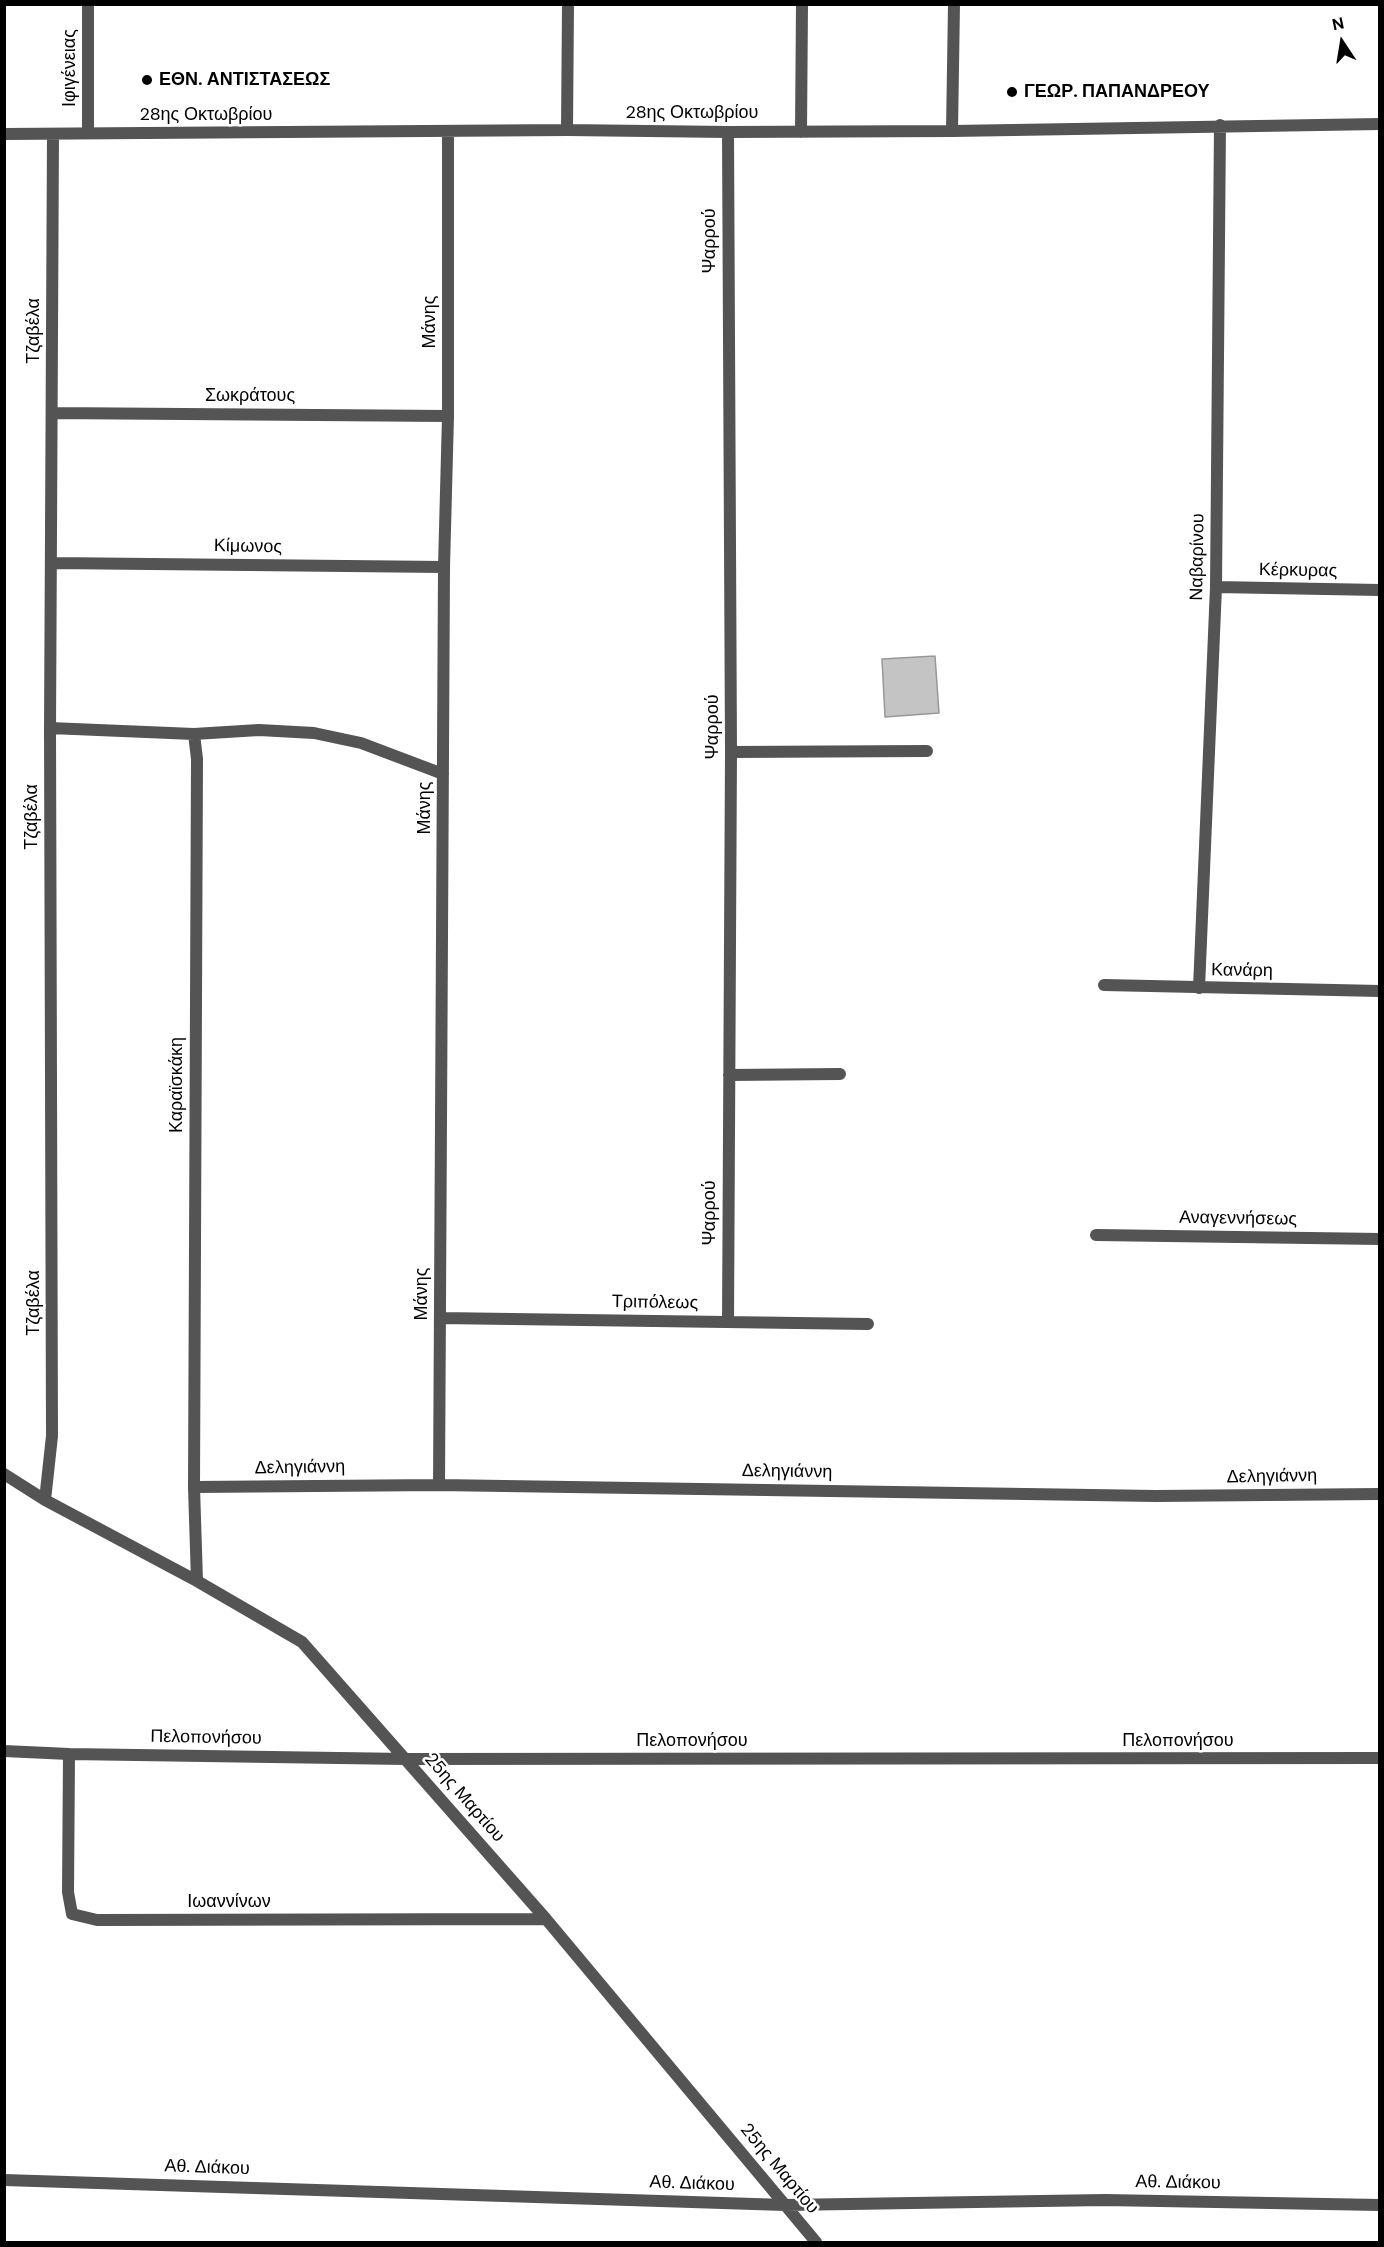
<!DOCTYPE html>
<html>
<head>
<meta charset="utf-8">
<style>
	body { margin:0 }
	#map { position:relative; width:1384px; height:2247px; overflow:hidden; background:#fff; font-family:"DM Sans",sans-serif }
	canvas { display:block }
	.frame { position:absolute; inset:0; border:6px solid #000; pointer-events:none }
	.north { position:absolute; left:1312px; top:12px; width:60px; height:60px; -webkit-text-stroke:4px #fff; paint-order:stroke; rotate:348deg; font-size:16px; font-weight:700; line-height:24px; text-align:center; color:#000 }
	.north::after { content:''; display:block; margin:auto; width:21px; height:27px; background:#000; clip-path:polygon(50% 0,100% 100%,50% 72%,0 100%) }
</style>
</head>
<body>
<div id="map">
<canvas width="1384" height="2247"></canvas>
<div class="frame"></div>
<div class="north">N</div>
</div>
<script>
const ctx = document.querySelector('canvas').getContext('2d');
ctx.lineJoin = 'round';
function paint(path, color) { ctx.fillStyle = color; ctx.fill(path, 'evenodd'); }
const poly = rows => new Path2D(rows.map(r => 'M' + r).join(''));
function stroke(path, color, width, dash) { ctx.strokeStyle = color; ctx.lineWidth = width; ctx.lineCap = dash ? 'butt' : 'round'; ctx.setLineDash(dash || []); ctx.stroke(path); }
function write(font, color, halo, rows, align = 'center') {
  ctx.font = font + ' "DM Sans",sans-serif'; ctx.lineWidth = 5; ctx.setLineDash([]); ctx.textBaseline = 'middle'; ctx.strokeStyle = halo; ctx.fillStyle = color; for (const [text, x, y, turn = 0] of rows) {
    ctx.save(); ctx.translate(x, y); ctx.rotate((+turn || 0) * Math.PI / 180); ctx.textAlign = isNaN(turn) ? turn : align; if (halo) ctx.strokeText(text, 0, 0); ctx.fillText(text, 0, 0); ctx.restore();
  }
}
const building = poly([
	[935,656,939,713,885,717,882,659,935,656]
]);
paint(building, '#c4c4c4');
stroke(building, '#989898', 1.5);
stroke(poly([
	[88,4,88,132],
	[567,130,568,4],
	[952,131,954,4],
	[801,132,802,4],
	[4,134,567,130,728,132,952,131,1380,124],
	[52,413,448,416],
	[52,563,444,567],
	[1216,587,1380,590],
	[50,728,194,734,197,759,194,1487,197,1581],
	[194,734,259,730,314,733,361,743,443,774],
	[731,752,927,751],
	[1104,985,1380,991],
	[1199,988,1216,587,1220,125],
	[729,1075,840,1074],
	[1096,1235,1380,1239],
	[440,1318,868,1324],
	[728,1322,731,752,728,132],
	[4,1474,45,1500,197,1581,302,1642,546,1919,816,2242],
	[439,1485,444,567,448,416,448,132],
	[194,1487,439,1485,1156,1496,1380,1494],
	[45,1500,52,1436,50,728,53,134],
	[4,1751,69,1754,406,1759,1380,1758],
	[69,1754,68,1892,72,1914,97,1920,546,1919],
	[4,2180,785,2205,1105,2200,1380,2205]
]), '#545454', 12);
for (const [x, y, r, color] of [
	[147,80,6,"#000"],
	[1012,92,6,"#000"]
]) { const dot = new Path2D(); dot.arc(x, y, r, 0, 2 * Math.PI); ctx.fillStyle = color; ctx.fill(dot); stroke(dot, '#fff', 2); }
write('18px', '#000', '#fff', [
	["Ιφιγένειας",70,68,-90],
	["28ης Οκτωβρίου",692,113],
	["28ης Οκτωβρίου",206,115],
	["Ψαρρού",710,241,-90],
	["Μάνης",430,322,-90],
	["Τζαβέλα",34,331,-90],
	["Σωκράτους",250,396],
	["Κίμωνος",248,547,1],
	["Ναβαρίνου",1198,557,-89],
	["Κέρκυρας",1298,571,1],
	["Ψαρρού",713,727,-90],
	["Μάνης",425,808,-90],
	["Τζαβέλα",32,817,-90],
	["Κανάρη",1242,971,1],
	["Καραϊσκάκη",177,1085,-90],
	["Ψαρρού",710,1213,-90],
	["Αναγεννήσεως",1238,1219,1],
	["Μάνης",422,1294,-90],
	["Τζαβέλα",34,1303,-90],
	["Τριπόλεως",655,1303,1],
	["Δεληγιάννη",300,1468,-1],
	["Δεληγιάννη",787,1472,1],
	["Δεληγιάννη",1272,1477,-1],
	["Πελοπονήσου",206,1738,1],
	["Πελοπονήσου",692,1741],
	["Πελοπονήσου",1178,1741],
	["25ης Μαρτίου",464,1798,49],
	["Ιωαννίνων",229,1902],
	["Αθ. Διάκου",207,2168,2],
	["25ης Μαρτίου",779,2169,50],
	["Αθ. Διάκου",1178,2183,1],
	["Αθ. Διάκου",692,2184,2]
]);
write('bold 18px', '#000', '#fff', [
	["ΕΘΝ. ΑΝΤΙΣΤΑΣΕΩΣ",159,80],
	["ΓΕΩΡ. ΠΑΠΑΝΔΡΕΟΥ",1024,92]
], 'left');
</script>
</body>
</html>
